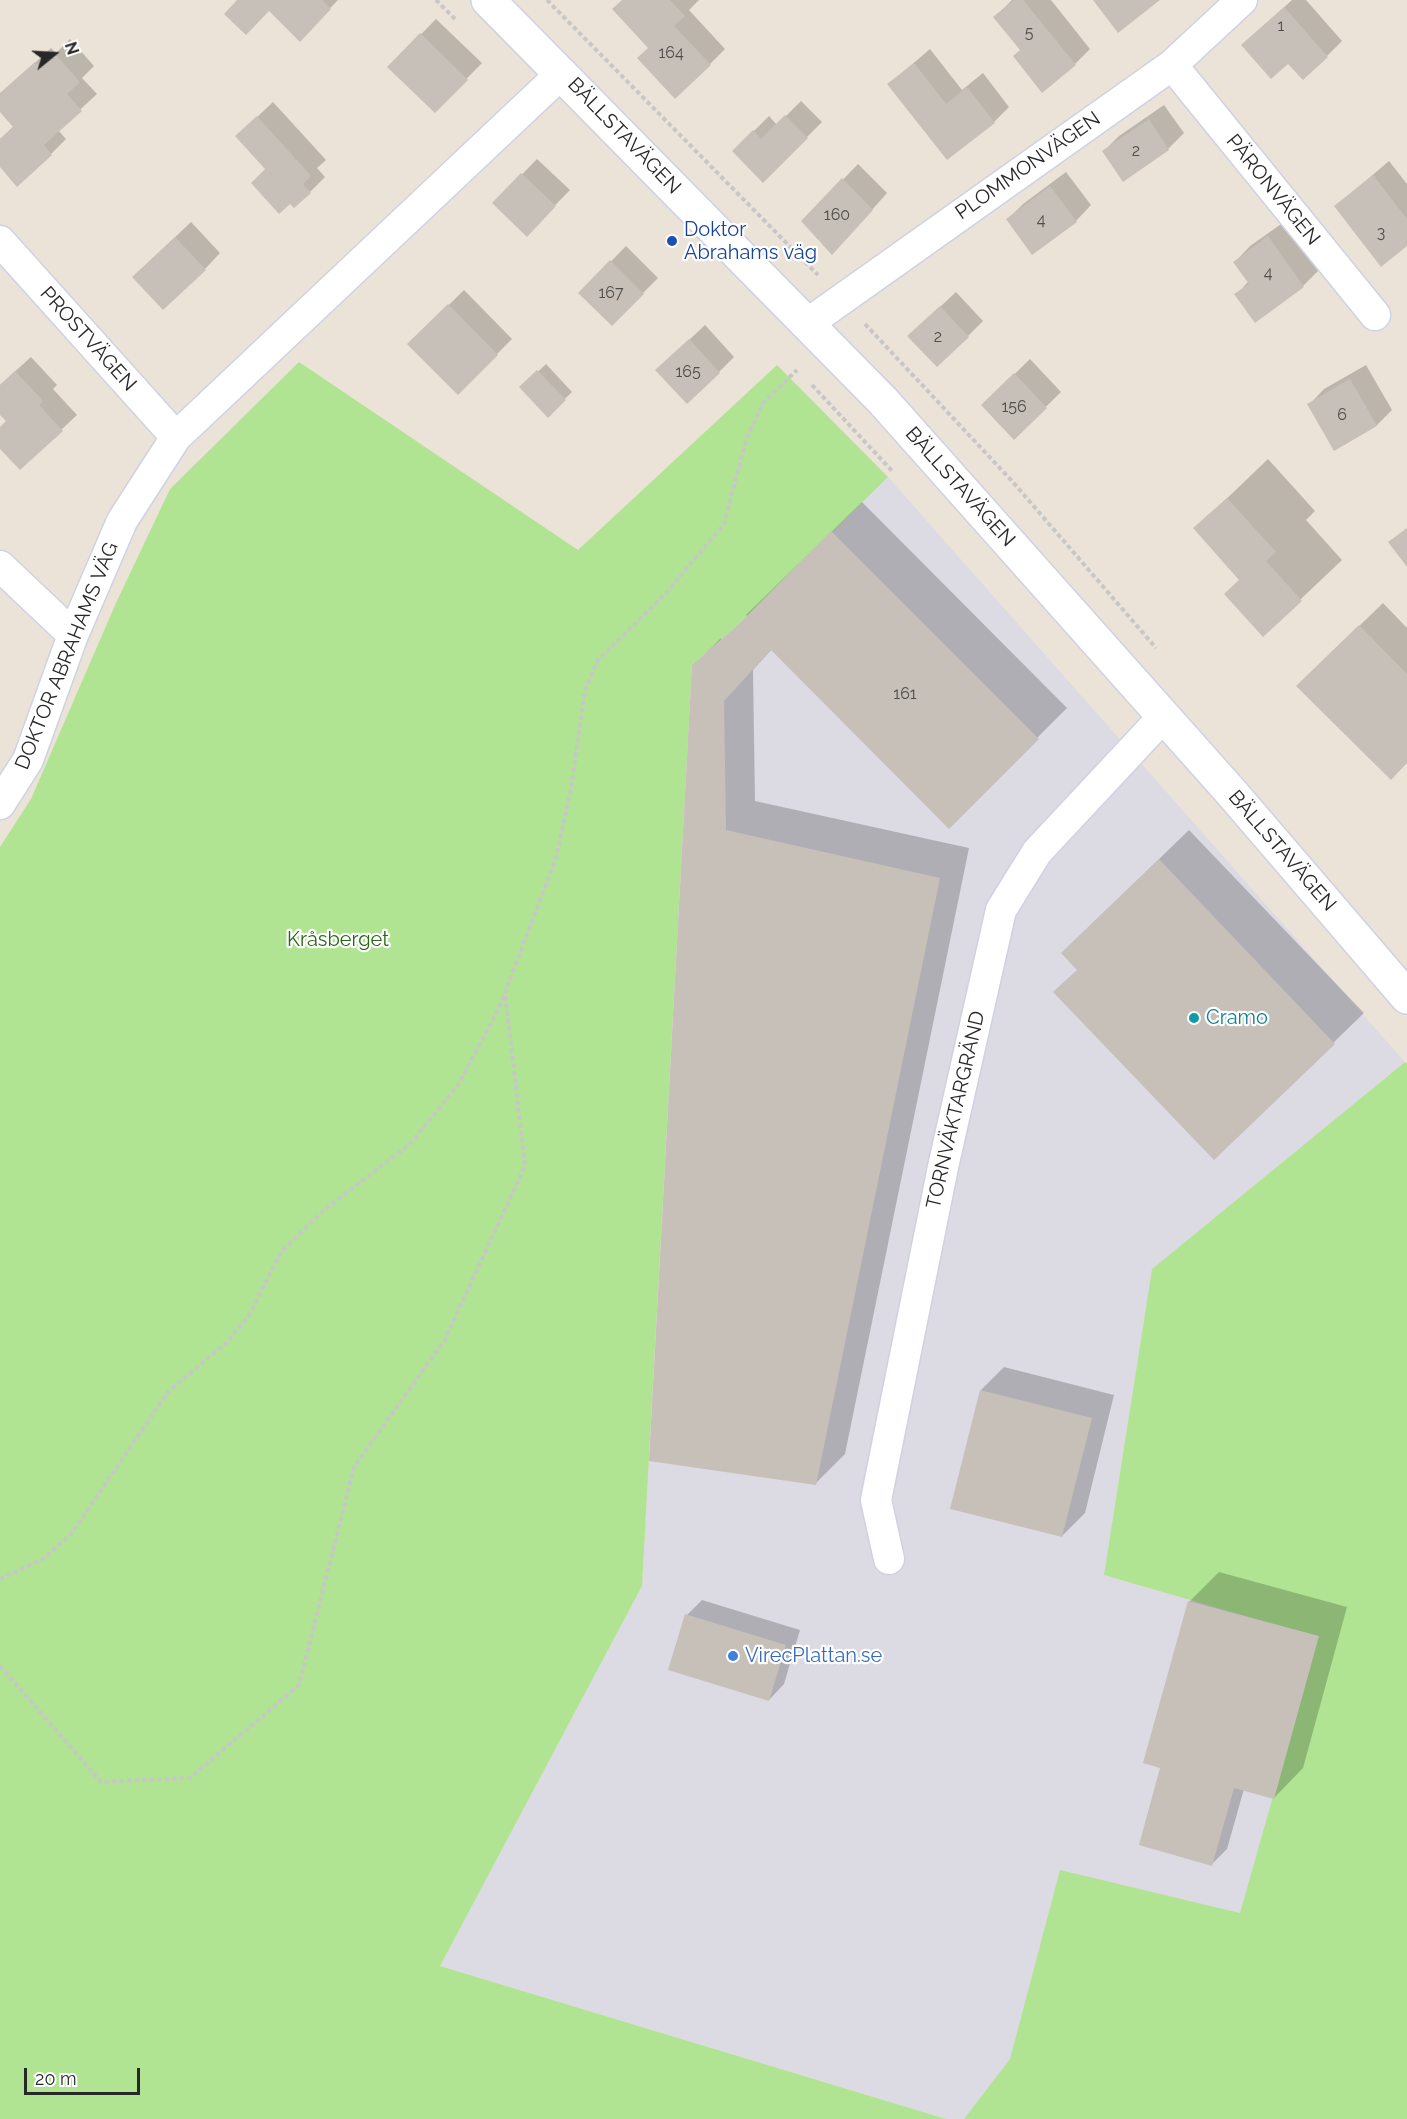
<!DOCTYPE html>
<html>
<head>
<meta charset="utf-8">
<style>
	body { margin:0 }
	#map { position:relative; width:1407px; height:2119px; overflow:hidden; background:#ebe3d8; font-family:Raleway,sans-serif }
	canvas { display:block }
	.north { position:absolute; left:24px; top:24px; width:60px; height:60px; -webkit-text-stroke:4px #fff; paint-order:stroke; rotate:72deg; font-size:16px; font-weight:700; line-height:24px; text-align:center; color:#282828 }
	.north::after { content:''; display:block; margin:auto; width:21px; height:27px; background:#282828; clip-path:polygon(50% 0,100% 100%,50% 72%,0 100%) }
	.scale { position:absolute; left:24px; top:2068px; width:116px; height:27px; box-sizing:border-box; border:3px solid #282828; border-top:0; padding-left:8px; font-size:18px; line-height:21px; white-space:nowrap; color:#282828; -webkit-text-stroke:4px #fff; paint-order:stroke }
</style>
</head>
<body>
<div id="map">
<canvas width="1407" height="2119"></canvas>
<div class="north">N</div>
<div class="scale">20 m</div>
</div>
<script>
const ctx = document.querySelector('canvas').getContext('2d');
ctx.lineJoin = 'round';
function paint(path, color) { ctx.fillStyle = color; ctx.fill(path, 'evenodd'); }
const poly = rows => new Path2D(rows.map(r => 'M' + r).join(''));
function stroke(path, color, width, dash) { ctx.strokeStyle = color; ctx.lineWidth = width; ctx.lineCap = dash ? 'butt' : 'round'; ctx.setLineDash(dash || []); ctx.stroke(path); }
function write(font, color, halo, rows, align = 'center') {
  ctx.font = font + ' Raleway,sans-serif'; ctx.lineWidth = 4.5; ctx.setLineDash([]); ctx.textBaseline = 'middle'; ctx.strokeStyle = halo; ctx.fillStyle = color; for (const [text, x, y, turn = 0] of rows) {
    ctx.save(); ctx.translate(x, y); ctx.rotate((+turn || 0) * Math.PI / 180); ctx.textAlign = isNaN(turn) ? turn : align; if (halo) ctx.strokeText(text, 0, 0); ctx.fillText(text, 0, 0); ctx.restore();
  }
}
paint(poly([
	[888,477,1405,1062,1152,1269,1104,1575,1319,1636,1240,1913,1060,1871,1010,2060,964,2119,946,2119,440,1966,642,1586,692,665,742,621]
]), '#dcdae3');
paint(poly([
	[299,362,578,550,777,365,888,477,742,621,692,665,642,1586,440,1966,946,2119,0,2119,0,847,31,799,116,603,170,489],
	[1405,1062,1407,1064,1407,2119,964,2119,1010,2059,1060,1870,1240,1913,1318,1637,1104,1575,1152,1269]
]), '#b0e492');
paint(poly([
	[239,0,338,0,315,24],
	[623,0,699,0,689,10,725,49,710,64,650,47],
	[1012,0,1051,0,1090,49,1075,64,995,17],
	[1292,0,1306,0,1342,41,1327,56,1243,45],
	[436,19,482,63,435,111,389,67],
	[70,39,94,66,82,78,97,94,58,130,66,139,51,154,0,165,0,139,14,126,0,110,0,95,51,48,56,53],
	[930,49,962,90,983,73,1009,107,994,122,889,84],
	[801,101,822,122,763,181,734,151,769,116,777,125],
	[273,102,326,160,317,168,325,177,310,192,267,169,253,121],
	[1164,105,1184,133,1168,149,1123,180,1104,151,1119,136],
	[537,159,570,190,527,234,494,203],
	[1389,161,1407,184,1407,244,1336,206],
	[858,164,887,193,847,238,803,221],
	[1066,172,1091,205,1076,221,1008,219,1023,204],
	[191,222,220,253,205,269,149,262],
	[1284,222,1319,270,1303,286,1255,321,1236,295,1249,281,1235,262,1250,246],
	[626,246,658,278,612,324,580,293],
	[464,290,512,339,458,393,409,344],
	[956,292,983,321,968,336,925,321],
	[705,325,734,357,719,372,673,355],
	[31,357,57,385,53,389,77,415,61,430,0,447,0,428,7,421,0,413,0,385],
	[1030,359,1061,392,1014,438,983,405],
	[546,364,572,392,548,415,522,387],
	[1366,365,1392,410,1377,425,1335,449,1309,405,1324,389],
	[1268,459,1315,511,1306,520,1342,560,1263,635,1241,579,1196,528],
	[862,502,1067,708,949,826,772,649,753,670,755,801,969,848,845,1454,815,1484,694,665,721,638,721,641,748,617,746,615],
	[1383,603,1407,628,1407,761,1321,663],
	[1189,830,1364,1013,1214,1158,1078,969,1093,923],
	[1004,1367,1114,1395,1085,1513,1062,1536,981,1390],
	[1219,1572,1347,1607,1303,1768,1274,1798,1244,1789,1227,1849,1211,1865,1162,1767,1189,1602],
	[702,1600,800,1630,784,1684,769,1700,687,1615]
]), '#0003');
paint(poly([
	[237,0,322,0,331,9,300,42,269,11,246,35,224,14],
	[622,0,670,0,685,16,674,26,711,65,675,99,637,58,648,48,612,9],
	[1014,0,1023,0,1076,65,1042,93,1013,56,1020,50,993,17],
	[1093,0,1160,0,1118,33],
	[1284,7,1328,57,1303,80,1288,64,1271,79,1241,45],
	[420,33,468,80,435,113,387,67],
	[54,53,80,82,67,94,82,111,44,145,52,155,17,187,0,167,0,139,13,127,0,112,0,93,35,62,40,67],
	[914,63,946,104,967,87,995,123,947,160,887,84],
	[785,115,808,138,763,183,732,151,753,130,761,139],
	[257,116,311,176,303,184,311,193,294,208,290,204,279,214,251,183,265,169,235,136],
	[1149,119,1169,150,1123,182,1102,151],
	[521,173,556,206,527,237,492,203],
	[1373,175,1407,219,1407,246,1381,267,1334,206],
	[842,178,873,210,832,255,801,221],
	[1050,186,1077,222,1032,255,1006,219],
	[1268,236,1304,287,1255,323,1234,294,1249,284,1233,262],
	[175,237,206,270,163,310,132,277],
	[610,260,644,294,612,326,578,293],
	[448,304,498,355,458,395,407,344],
	[940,306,969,337,937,367,907,336],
	[689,339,720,373,687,404,655,370],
	[537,370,566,400,548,418,519,387],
	[15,371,43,401,39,405,63,431,20,470,0,449,0,427,6,421,0,415,0,385],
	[1014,373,1047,408,1014,440,981,405],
	[1350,379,1377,426,1334,451,1307,404],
	[1227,498,1276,552,1266,561,1302,601,1263,637,1224,594,1239,580,1193,528],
	[1407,528,1407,567,1388,542],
	[831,531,1039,739,949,829,771,650,724,701,726,830,940,878,816,1485,649,1461,692,665,742,621],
	[1359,625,1407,674,1407,763,1391,780,1296,686],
	[1159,859,1335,1044,1214,1160,1053,992,1077,970,1061,953],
	[980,1390,1092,1418,1062,1537,950,1509],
	[1188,1601,1319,1636,1274,1799,1234,1788,1212,1866,1139,1845,1160,1768,1143,1763],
	[685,1614,786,1645,769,1701,668,1670]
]), '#c6c0b8');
const street = poly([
	[1172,65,1375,315],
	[0,241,176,437],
	[807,324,1172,65,1242,0],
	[0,566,73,635],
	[0,804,28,760,73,635,122,521,176,437,562,73],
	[889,1559,876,1500,943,1167,1001,910,1037,852,1164,716]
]);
const secondary = poly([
	[488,0,883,401,1231,792,1407,997]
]);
stroke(street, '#ced2e2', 33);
stroke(secondary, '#ced2e2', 36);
stroke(poly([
	[436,0,455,19],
	[547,0,818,275],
	[865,324,1012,481,1156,648],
	[812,385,893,472],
	[0,1579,43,1559,72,1533,168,1392,227,1342,248,1317,281,1252,324,1210,410,1144,458,1085,499,1008,555,861,571,789,585,690,598,660,665,594,724,524,747,437,764,402,797,370],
	[0,1666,101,1782,190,1778,299,1685,354,1467,444,1341,525,1166,505,992]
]), '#c7c7c7', 4, [4.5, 3]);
stroke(street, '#fff', 30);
stroke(secondary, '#fff', 33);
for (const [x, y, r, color] of [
	[672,241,6,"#1a4fb4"],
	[1194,1018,6,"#0f9aa8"],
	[733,1656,6,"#3f7fe0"]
]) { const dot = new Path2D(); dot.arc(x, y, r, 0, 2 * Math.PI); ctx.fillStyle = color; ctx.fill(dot); stroke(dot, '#fff', 2); }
write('16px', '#504e4c', null, [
	["1",1281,26],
	["5",1029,33],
	["164",671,53],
	["2",1136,151],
	["160",837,215],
	["4",1041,220],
	["3",1381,233],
	["4",1268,273],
	["167",611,293],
	["2",938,337],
	["165",688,372],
	["156",1014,407],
	["6",1342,415],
	["161",905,694]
]);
write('20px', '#282828', '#fff', [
	["BÄLLSTAVÄGEN",624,136,46],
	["PLOMMONVÄGEN",1028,166,-35],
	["PÄRONVÄGEN",1273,190,51],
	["PROSTVÄGEN",88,339,48],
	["BÄLLSTAVÄGEN",960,487,48],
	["DOKTOR ABRAHAMS VÄG",67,656,-68],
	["BÄLLSTAVÄGEN",1282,851,49],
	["TORNVÄKTARGRÄND",956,1110,-77]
]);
write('20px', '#164399', '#fff', [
	["Doktor",684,230],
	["Abrahams väg",684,253]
], 'left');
write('20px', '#296617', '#fff', [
	["Kråsberget",338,940]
]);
write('20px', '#0d838f', '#fff', [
	["Cramo",1206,1018]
], 'left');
write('20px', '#366cbe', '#fff', [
	["VirecPlattan.se",745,1656]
], 'left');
</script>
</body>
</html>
